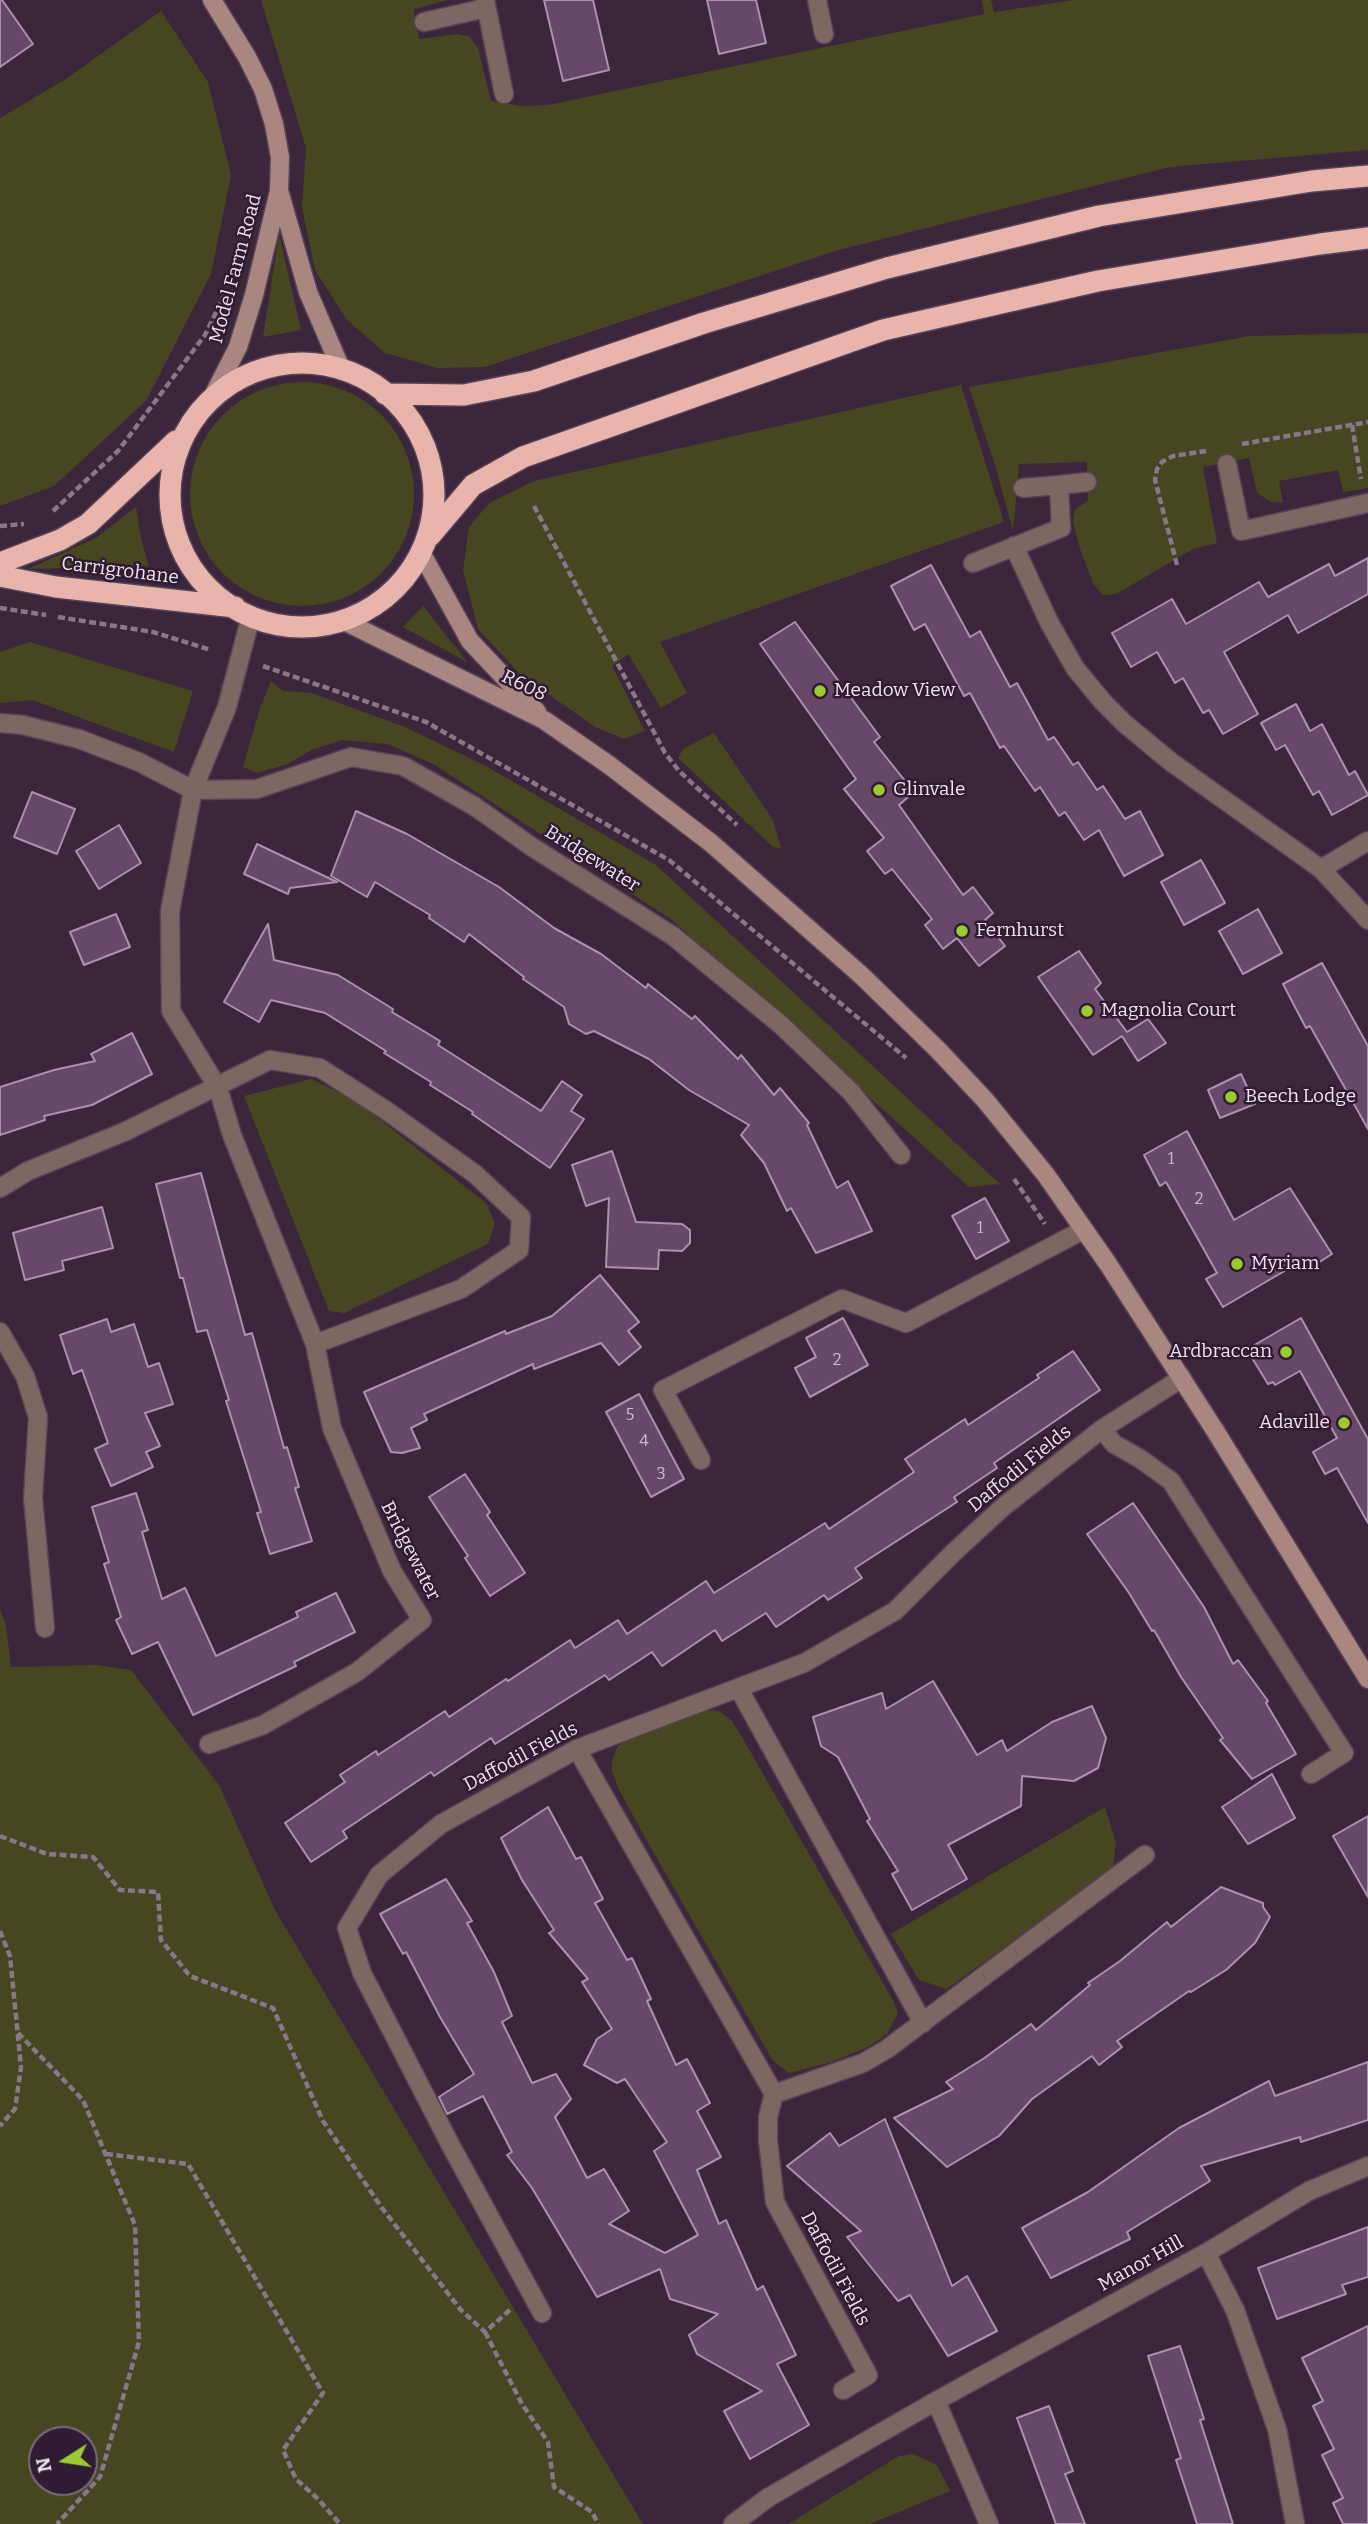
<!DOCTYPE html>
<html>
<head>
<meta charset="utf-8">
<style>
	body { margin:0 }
	#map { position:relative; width:1368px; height:2524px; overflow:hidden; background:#3b263c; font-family:Bitter,serif }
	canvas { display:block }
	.north { position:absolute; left:28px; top:2426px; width:70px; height:70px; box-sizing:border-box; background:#301c32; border:2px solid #7c6a7d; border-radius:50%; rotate:258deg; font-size:19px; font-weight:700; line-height:28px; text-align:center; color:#eee0ee }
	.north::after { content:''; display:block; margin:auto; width:24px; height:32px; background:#9cca31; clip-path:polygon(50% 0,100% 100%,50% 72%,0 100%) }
</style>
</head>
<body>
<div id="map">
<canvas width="1368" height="2524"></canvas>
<div class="north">N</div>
</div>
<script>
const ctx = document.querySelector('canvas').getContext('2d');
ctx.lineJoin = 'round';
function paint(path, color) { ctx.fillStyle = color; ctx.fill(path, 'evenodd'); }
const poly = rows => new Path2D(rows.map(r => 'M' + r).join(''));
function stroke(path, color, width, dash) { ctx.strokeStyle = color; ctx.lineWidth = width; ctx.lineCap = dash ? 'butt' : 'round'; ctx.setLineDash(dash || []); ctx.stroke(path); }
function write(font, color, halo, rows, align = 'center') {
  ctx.font = font + ' Bitter,serif'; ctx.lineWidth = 5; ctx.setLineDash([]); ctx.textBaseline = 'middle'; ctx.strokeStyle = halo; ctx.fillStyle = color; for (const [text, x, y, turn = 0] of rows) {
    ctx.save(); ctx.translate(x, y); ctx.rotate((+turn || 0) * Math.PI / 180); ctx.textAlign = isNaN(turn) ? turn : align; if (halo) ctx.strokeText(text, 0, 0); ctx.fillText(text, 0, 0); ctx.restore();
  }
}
paint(poly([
	[261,0,448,0,414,9,419,39,457,34,469,36,478,48,491,101,521,106,548,105,984,14,982,0,991,0,994,12,1074,0,1368,0,1368,150,1170,167,835,251,485,367,437,368,385,353,347,320,315,270,302,208,306,148],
	[161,11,208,82,231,175,211,274,146,401,54,486,0,506,0,118,66,79],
	[279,234,301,330,263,337],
	[1368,333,1368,488,1343,492,1338,470,1279,481,1283,503,1271,502,1257,493,1249,458,1203,467,1217,543,1193,549,1118,593,1109,595,1103,595,1094,585,1081,552,1073,523,1075,509,1088,501,1087,462,1019,464,1013,531,996,468,969,387,1250,336],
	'190 494a112 112 0 1 1 224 0a112 112 0 1 1-224 0Z',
	[961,385,1004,522,660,642,687,693,661,708,628,654,612,666,645,731,624,739,595,727,521,675,478,629,463,571,469,527,489,503,534,481],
	[136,507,141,539,149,566,28,569,96,538],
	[423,606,467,662,403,627],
	[30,642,193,691,174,752,32,700,0,703,0,652],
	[271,681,283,691,312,693,405,727,486,766,656,865,1000,1184,969,1187,672,920,435,765,388,744,342,740,311,750,288,764,257,773,243,767,259,711],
	[714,733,773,820,781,848,773,847,678,758,683,749],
	[311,1079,355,1100,486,1203,495,1223,488,1244,344,1313,329,1311,244,1096],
	[0,1610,6,1624,11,1667,97,1665,131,1670,219,1785,275,1910,643,2524,0,2524],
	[84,2440,84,2482,42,2482,42,2440],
	[707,1710,719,1711,732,1721,742,1737,894,2002,898,2013,887,2034,868,2047,832,2062,789,2073,773,2061,647,1841,618,1788,612,1771,612,1760,618,1746,628,1739],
	[1105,1807,1116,1843,1113,1868,947,1989,919,1980,891,1934],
	[913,2454,937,2465,950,2491,870,2524,788,2524,899,2456]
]), '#464721');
const building = poly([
	[0,0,2,0,33,44,0,67,0,0],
	[544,0,593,0,609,70,563,81,544,0],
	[707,0,756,0,766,43,719,54,707,0],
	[1368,558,1368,594,1298,633,1288,615,1224,652,1258,714,1223,734,1209,710,1203,713,1183,678,1175,683,1157,652,1131,667,1112,633,1172,599,1186,624,1259,582,1268,597,1329,564,1335,576,1368,558],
	[931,565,970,637,980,631,1010,687,1017,683,1048,740,1054,737,1073,765,1078,762,1097,790,1103,786,1125,819,1140,811,1163,855,1124,876,1099,830,1084,840,1065,812,1059,816,1040,787,1035,791,1004,746,1000,748,970,693,964,696,925,624,914,630,891,586,931,565],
	[795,622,880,737,874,742,914,792,899,805,963,895,973,887,993,913,985,920,1005,946,979,966,957,938,943,949,925,925,932,919,892,869,885,874,867,851,884,838,844,789,856,779,760,644,795,622],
	[1296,704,1310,731,1322,724,1349,775,1355,771,1368,795,1332,815,1319,791,1313,795,1285,745,1276,750,1261,723,1296,704],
	[32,792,75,809,57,854,14,837,32,792],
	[356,811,407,834,499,887,554,928,601,954,646,988,648,984,692,1019,695,1016,738,1059,741,1055,774,1095,780,1088,809,1123,807,1125,837,1188,848,1181,872,1231,816,1253,791,1208,787,1211,764,1163,741,1135,749,1125,689,1090,649,1059,594,1031,586,1034,569,1024,564,1007,523,979,524,977,469,934,464,942,429,918,430,915,375,882,367,897,331,876,356,811],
	[119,825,141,863,99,889,76,851,119,825],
	[257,844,337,882,290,888,288,894,244,874,257,844],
	[1201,860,1225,903,1184,925,1161,882,1201,860],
	[1258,909,1282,953,1243,974,1219,931,1258,909],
	[116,914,130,947,84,965,70,932,116,914],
	[268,924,274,960,338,975,393,1009,392,1012,440,1041,438,1045,541,1111,562,1081,582,1095,571,1111,584,1119,550,1168,472,1114,473,1112,430,1085,431,1082,384,1053,386,1051,325,1013,271,1000,259,1022,224,1002,268,924],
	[1079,951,1101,983,1095,989,1127,1032,1148,1019,1166,1043,1138,1061,1122,1036,1093,1055,1038,977,1079,951],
	[1322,963,1368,1046,1368,1129,1310,1026,1306,1028,1283,984,1322,963],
	[132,1033,152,1074,92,1105,44,1116,45,1120,0,1135,0,1087,54,1070,95,1061,91,1054,132,1033],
	[1241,1074,1255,1104,1220,1118,1208,1090,1241,1074],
	[1187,1131,1234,1220,1290,1188,1332,1254,1310,1268,1305,1259,1223,1307,1206,1279,1217,1273,1166,1182,1160,1186,1144,1155,1187,1131],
	[612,1151,636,1222,682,1224,690,1230,690,1243,682,1251,659,1250,658,1269,606,1267,609,1198,586,1206,572,1165,612,1151],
	[201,1173,245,1335,252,1333,284,1448,287,1447,299,1487,295,1488,312,1541,270,1554,257,1513,261,1512,226,1401,229,1400,207,1330,197,1332,183,1278,180,1278,156,1184,201,1173],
	[985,1198,1009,1241,976,1259,952,1216,985,1198],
	[102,1207,113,1248,62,1261,64,1270,25,1280,13,1233,102,1207],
	[600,1275,639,1322,628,1331,641,1347,619,1365,601,1343,534,1369,533,1364,424,1414,427,1420,411,1428,420,1448,402,1453,391,1452,364,1392,505,1331,506,1334,552,1316,600,1275],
	[843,1318,868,1365,810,1397,795,1368,816,1357,806,1338,843,1318],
	[1301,1318,1368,1439,1368,1523,1337,1468,1325,1474,1313,1452,1337,1438,1300,1371,1275,1385,1273,1382,1268,1384,1249,1353,1253,1350,1251,1347,1301,1318],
	[107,1319,111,1332,134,1324,148,1367,159,1363,173,1404,145,1413,160,1446,146,1452,153,1467,111,1486,95,1449,108,1443,82,1370,73,1374,60,1335,107,1319],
	[1073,1351,1100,1390,994,1463,997,1468,954,1497,957,1502,855,1568,862,1578,828,1600,824,1595,776,1627,766,1613,722,1641,715,1630,662,1666,652,1652,609,1680,605,1675,495,1744,491,1738,434,1776,431,1772,343,1831,347,1838,311,1862,285,1823,345,1782,340,1775,376,1751,378,1755,445,1711,449,1717,506,1679,508,1681,570,1640,575,1648,618,1620,627,1634,706,1581,714,1593,825,1523,829,1529,914,1472,905,1459,965,1419,968,1425,1039,1378,1037,1375,1073,1351],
	[639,1394,684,1479,651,1497,606,1412,639,1394],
	[465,1474,490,1512,487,1515,525,1573,490,1596,465,1558,468,1556,429,1497,465,1474],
	[136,1493,148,1530,142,1532,162,1599,185,1588,216,1656,298,1617,296,1612,336,1593,355,1632,294,1662,296,1666,193,1715,158,1642,132,1654,116,1620,121,1617,104,1564,109,1562,92,1507,136,1493],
	[1133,1503,1204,1607,1233,1664,1238,1660,1268,1701,1266,1703,1296,1754,1252,1779,1220,1740,1223,1738,1181,1677,1154,1630,1152,1631,1129,1593,1087,1534,1133,1503],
	[933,1681,977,1755,1002,1740,1007,1751,1052,1722,1092,1706,1106,1738,1098,1768,1074,1781,1022,1776,1021,1806,948,1845,967,1879,912,1910,892,1874,898,1871,867,1821,870,1819,838,1757,821,1746,813,1717,882,1693,886,1709,933,1681],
	[1272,1774,1295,1818,1248,1844,1222,1807,1272,1774],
	[548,1807,576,1859,581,1857,603,1899,595,1903,627,1960,632,1958,651,1999,647,2001,676,2065,687,2059,710,2103,697,2111,721,2157,697,2170,719,2224,726,2220,757,2290,763,2286,796,2355,777,2364,809,2425,750,2459,724,2411,762,2391,697,2354,689,2335,718,2314,670,2299,660,2269,597,2297,532,2188,507,2155,512,2152,483,2096,447,2114,439,2097,474,2074,440,2017,406,1952,403,1954,380,1914,446,1879,472,1921,467,1923,494,1972,512,2016,502,2022,532,2083,556,2074,571,2099,555,2117,587,2178,604,2169,629,2211,609,2224,665,2253,698,2235,654,2151,667,2142,625,2079,617,2083,584,2065,597,2039,612,2029,582,1982,588,1979,549,1933,554,1930,522,1880,501,1838,548,1807],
	[1368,1816,1368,1897,1333,1836,1368,1816],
	[1221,1887,1263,1903,1263,1907,1270,1917,1255,1943,1226,1970,1191,1992,1189,1991,1117,2041,1122,2047,1099,2065,1092,2056,1032,2099,999,2136,947,2167,894,2118,953,2089,946,2082,983,2059,1031,2024,1036,2030,1090,1985,1088,1983,1120,1961,1167,1922,1171,1927,1221,1887],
	[1368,2062,1368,2120,1301,2142,1300,2137,1201,2166,1210,2181,1127,2232,1130,2239,1051,2278,1022,2228,1088,2192,1179,2128,1269,2081,1275,2096,1368,2062],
	[885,2119,952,2286,967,2276,997,2331,948,2356,910,2295,898,2301,847,2237,861,2231,787,2166,830,2133,839,2146,885,2119],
	[1368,2227,1368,2277,1342,2285,1346,2294,1277,2319,1258,2268,1368,2227],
	[1368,2326,1368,2524,1343,2524,1333,2503,1343,2498,1322,2455,1334,2449,1313,2406,1323,2401,1302,2358,1368,2326],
	[1180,2346,1204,2419,1200,2420,1233,2524,1197,2524,1176,2460,1181,2458,1148,2356,1180,2346],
	[1049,2406,1073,2471,1065,2474,1085,2524,1056,2524,1017,2418,1049,2406]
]);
paint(building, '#674868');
stroke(building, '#ab91ac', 2);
const street = poly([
	[485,0,504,94],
	[817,0,824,34],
	[424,22,486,8],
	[1227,464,1241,531,1368,503],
	[1059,485,1087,482],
	[1014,546,1049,622,1075,668,1103,702,1124,723,1171,762,1321,869,1368,841],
	[973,563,1061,528,1059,485,1023,488],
	[0,723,23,725,79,739,139,762,193,790,257,789,351,757,403,766,474,806,532,847,673,936,781,1025,851,1092,901,1155],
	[1321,869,1368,920],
	[0,1188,28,1171,124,1132,270,1060,320,1068,387,1111,475,1174,521,1217,519,1250,461,1289,315,1344],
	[0,1332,25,1376,38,1417,33,1498,45,1628],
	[1102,1429,1114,1444,1139,1458,1171,1481,1344,1753,1311,1774],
	[701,1460,663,1390,842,1299,906,1323,1083,1230],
	[739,1689,923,2023],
	[209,1744,263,1725,357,1672,422,1620,392,1571,332,1428,315,1344,232,1135,218,1088,171,1011,170,911,193,790,227,707,251,616],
	[577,1749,774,2094],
	[1206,2253,1235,2310,1277,2429,1295,2524],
	[542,2313,450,2144,362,1973,347,1928,379,1875,441,1824,577,1749,804,1663,895,1611,953,1553,1003,1507,1102,1429,1182,1378],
	[843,2390,868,2375,775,2202,768,2141,768,2117,774,2094,863,2063,887,2049,1145,1855],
	[936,2401,989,2524],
	[733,2524,769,2497,936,2401,1206,2253,1309,2191,1368,2166]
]);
const secondary = poly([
	[212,0,247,57,263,89,274,124,280,157,279,191,254,295,238,347,213,396],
	[280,194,308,292,342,371],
	[423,556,470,641,537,712],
	[342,620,544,720,609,765,711,843,861,975,938,1050,985,1100,1046,1175,1108,1264,1216,1432,1368,1679]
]);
const highway = poly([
	'170 495a132 132 0 1 1 264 0a132 132 0 1 1-264 0Z',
	[385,394,464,395,534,381,704,323,887,268,1099,216,1312,181,1368,176],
	[430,536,473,485,523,457,883,330,1098,281,1320,244,1368,238],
	[0,563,60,540,88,524,176,441],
	[0,576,56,587,235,607]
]);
stroke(street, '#584458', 21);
stroke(secondary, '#584458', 21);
stroke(highway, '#584458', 24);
stroke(poly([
	[1352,425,1361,479],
	[1242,444,1368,422],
	[534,506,665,753,679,771,737,825],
	[53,511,118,451,205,335,226,292],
	[0,526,24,524],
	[1177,565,1155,480,1157,469,1162,462,1173,456,1206,451],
	[0,608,46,615],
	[58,617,153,632,211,650],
	[263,666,426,722,669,860,906,1058],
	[1014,1179,1045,1224],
	[0,1836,47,1854,93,1857,120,1890,158,1892,161,1940,190,1976,273,2008,323,2121,382,2208,460,2309,485,2332,512,2308],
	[0,1931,10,1956,21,2067,15,2109,0,2126],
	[18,2033,83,2100,135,2225,139,2342,100,2477,57,2524],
	[106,2154,188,2164,323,2393,283,2450,296,2479,318,2499,340,2524],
	[485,2332,522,2404,548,2442,554,2487,592,2512,598,2524]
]), '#887789', 4.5, [7, 3.5]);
stroke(street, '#7d6763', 18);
stroke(secondary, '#a98680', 18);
stroke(highway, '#e9b4ab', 21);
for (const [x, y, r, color] of [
	[820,691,7,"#9cca31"],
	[879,790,7,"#9cca31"],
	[962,931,7,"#9cca31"],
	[1087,1011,7,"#9cca31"],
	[1231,1097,7,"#9cca31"],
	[1237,1264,7,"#9cca31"],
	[1286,1352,7,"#9cca31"],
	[1344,1423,7,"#9cca31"]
]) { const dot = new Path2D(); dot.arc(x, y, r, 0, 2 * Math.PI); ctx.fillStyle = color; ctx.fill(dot); stroke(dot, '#301c32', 2.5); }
write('16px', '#ccbacc', null, [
	["1",1171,1160],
	["2",1199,1200],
	["1",980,1229],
	["2",837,1361],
	["5",630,1416],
	["4",644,1442],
	["3",661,1475]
]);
write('19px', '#eee0ee', '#301c32', [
	["Model Farm Road",236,269,-75],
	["Carrigrohane",120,571,7],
	["R608",524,686,26],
	["Bridgewater",592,859,32],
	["Daffodil Fields",1020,1469,-39],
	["Bridgewater",410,1551,63],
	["Daffodil Fields",521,1757,-28],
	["Manor Hill",1141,2264,-29],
	["Daffodil Fields",835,2269,62]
]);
write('19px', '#eee0ee', '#301c32', [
	["Meadow View",834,691],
	["Glinvale",893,790],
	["Fernhurst",976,931],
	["Magnolia Court",1101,1011],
	["Beech Lodge",1245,1097],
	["Myriam",1251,1264],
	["Ardbraccan",1272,1352,"right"],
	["Adaville",1330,1423,"right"]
], 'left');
</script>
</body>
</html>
